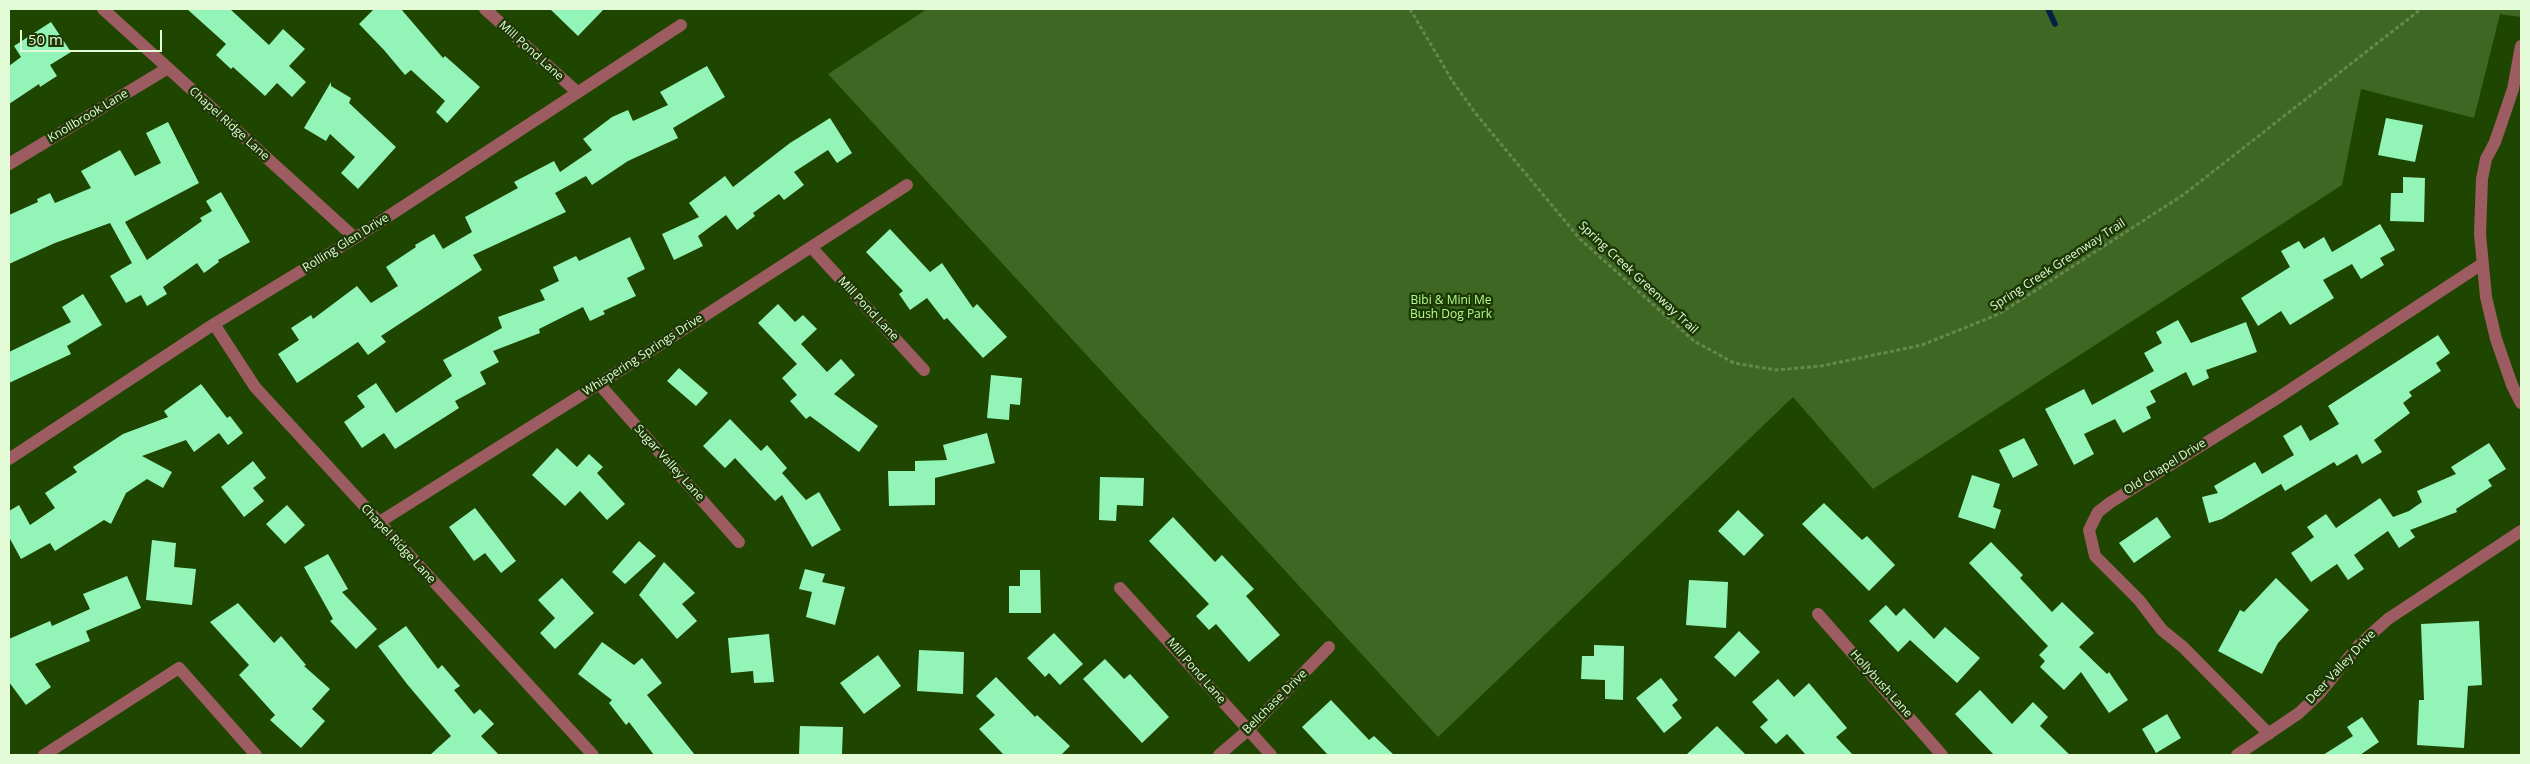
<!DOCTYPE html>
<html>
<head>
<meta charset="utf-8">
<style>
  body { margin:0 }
  #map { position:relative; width:2530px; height:764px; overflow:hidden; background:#1f4600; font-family:"Open Sans",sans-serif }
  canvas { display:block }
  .frame { position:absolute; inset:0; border:10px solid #e4fbd8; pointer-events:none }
  .scale { position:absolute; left:20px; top:30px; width:142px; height:22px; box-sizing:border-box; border:2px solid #e4fbd8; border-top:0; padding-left:6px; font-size:15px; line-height:18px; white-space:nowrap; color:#e4fbd8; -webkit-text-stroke:4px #1c3905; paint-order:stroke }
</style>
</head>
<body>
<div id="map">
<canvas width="2530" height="764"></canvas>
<div class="frame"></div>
<div class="scale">50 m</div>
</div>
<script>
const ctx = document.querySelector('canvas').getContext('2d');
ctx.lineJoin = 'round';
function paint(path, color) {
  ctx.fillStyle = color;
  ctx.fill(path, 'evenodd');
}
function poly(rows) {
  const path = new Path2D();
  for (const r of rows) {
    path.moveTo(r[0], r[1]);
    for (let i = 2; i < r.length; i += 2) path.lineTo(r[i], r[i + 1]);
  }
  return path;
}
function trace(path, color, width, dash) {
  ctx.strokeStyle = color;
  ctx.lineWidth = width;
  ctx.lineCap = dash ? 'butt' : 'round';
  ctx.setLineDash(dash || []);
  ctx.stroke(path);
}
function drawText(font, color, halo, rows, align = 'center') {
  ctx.font = font + ' "Open Sans",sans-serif';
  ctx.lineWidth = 5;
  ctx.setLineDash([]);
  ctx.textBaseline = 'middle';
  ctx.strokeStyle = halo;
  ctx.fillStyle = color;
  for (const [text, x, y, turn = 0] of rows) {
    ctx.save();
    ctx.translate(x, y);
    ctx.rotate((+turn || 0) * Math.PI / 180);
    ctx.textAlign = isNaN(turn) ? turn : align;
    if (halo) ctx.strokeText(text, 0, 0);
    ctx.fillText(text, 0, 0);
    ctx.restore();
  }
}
paint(poly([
  [927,9,2521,9,2521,17,2500,14,2474,118,2361,89,2342,185,1873,489,1793,397,1438,737,828,74]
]), '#3d6722');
trace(poly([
  [2048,9,2055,24]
]), '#022044', 5.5);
paint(poly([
  [187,9,230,9,269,45,283,29,305,49,289,66,306,82,292,97,277,83,265,96,233,67,231,69,216,55,226,44],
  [374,9,401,9,443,58,445,56,480,87,447,123,436,112,445,101,411,70,405,75,384,50,359,24],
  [550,9,604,9,578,36],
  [51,22,71,52,50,65,57,76,40,87,39,84,9,104,9,66,21,57,14,46],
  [707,66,725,97,673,128,678,138,628,161,592,185,586,176,555,193,566,212,473,255,482,270,381,336,386,342,368,355,358,342,297,383,278,354,299,340,291,328,311,315,313,319,357,286,371,303,398,286,386,267,416,247,415,245,434,234,443,249,472,232,465,217,518,188,514,182,554,161,560,172,592,150,583,139,612,117,628,110,633,121,668,105,660,92],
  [331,82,331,86,351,98,349,103,396,147,358,189,341,173,355,157,330,134,326,141,304,128],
  [830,118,852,153,837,163,828,150,794,172,804,185,784,200,779,194,753,213,755,216,737,230,726,215,698,236,703,246,674,260,662,234,699,217,689,203,725,176,733,187,790,143],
  [2386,118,2423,125,2415,162,2378,155],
  [168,122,199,183,125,222,147,260,202,221,200,218,212,211,206,201,221,192,250,242,218,260,219,262,204,273,197,263,163,287,167,294,147,306,141,295,126,303,110,276,132,263,110,223,55,243,9,264,9,215,38,202,37,199,50,193,55,203,91,188,81,171,120,150,135,176,161,163,146,133],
  [2403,177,2425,178,2424,222,2390,221,2391,193,2403,193],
  [2380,224,2395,250,2380,258,2384,265,2361,279,2352,264,2323,280,2334,298,2290,325,2281,311,2258,326,2241,298,2290,267,2281,251,2299,241,2304,249,2324,237,2332,252],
  [890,229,930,272,942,263,973,308,977,304,1007,337,983,358,947,318,944,320,927,298,910,310,899,294,903,291,866,252],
  [630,237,645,269,627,278,636,296,603,311,605,314,590,321,583,307,539,329,540,333,493,351,499,362,480,372,486,384,455,401,459,408,395,449,384,433,362,448,344,422,365,407,357,396,376,383,396,413,452,376,443,360,502,328,498,317,545,300,540,290,559,281,553,267,576,256,579,261],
  [83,294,102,325,67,346,71,354,9,383,9,352,71,322,62,307],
  [778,304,795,322,803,315,817,329,801,344,827,372,841,359,855,375,834,394,878,426,859,452,810,416,806,419,790,401,797,395,782,378,797,364,758,323],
  [2178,320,2191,343,2246,322,2257,352,2206,370,2209,378,2193,386,2186,372,2150,391,2156,402,2146,407,2151,418,2123,433,2115,419,2084,434,2094,454,2074,465,2045,409,2084,389,2092,405,2154,371,2144,353,2162,343,2156,332],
  [2438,335,2450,353,2436,363,2441,371,2409,392,2412,396,2403,403,2410,413,2374,440,2382,452,2362,464,2357,454,2337,466,2334,462,2285,491,2281,484,2222,519,2209,523,2202,497,2218,493,2214,486,2255,462,2262,474,2294,455,2283,436,2301,425,2310,441,2339,424,2328,406],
  [679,368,708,393,696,406,667,381],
  [991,375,1022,378,1020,405,1010,404,1009,420,987,418],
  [201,384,227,418,230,416,243,433,228,445,219,433,194,452,186,440,142,456,172,472,163,488,147,479,126,493,111,524,104,520,55,551,50,543,21,559,9,537,9,511,19,505,30,525,55,508,45,493,77,472,73,467,123,434,168,417,164,411],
  [730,419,761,451,767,445,787,468,782,473,806,500,819,492,841,530,812,547,782,495,775,501,735,458,725,468,703,446],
  [987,433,995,463,935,478,935,505,889,506,888,471,915,471,915,461,947,460,943,445],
  [2024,438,2038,465,2013,478,1999,450],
  [2489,443,2506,469,2488,480,2492,486,2456,509,2457,512,2410,530,2415,537,2399,548,2388,531,2354,555,2364,569,2348,580,2337,564,2311,582,2291,553,2314,537,2307,527,2326,514,2336,528,2380,498,2393,517,2409,511,2422,502,2417,491,2456,474,2451,467],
  [557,448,577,467,589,454,603,467,597,473,625,504,607,520,580,491,565,506,532,475],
  [253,461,266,478,253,488,264,501,244,517,221,487],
  [1972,475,2000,484,1993,507,2001,510,1995,529,1958,517],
  [1100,477,1144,478,1143,506,1117,505,1116,521,1099,520],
  [1824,503,1862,540,1867,536,1895,565,1869,591,1802,524],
  [287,505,305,525,285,544,266,524],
  [475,508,516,561,501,573,485,553,474,561,449,527],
  [1738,510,1764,535,1744,556,1718,531],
  [1173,517,1215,562,1222,555,1254,589,1246,596,1280,635,1249,662,1216,624,1209,630,1196,616,1209,604,1149,541],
  [2157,517,2171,537,2134,563,2119,543],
  [152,540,176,543,174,567,196,569,192,605,146,600],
  [639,541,656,556,625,584,612,572],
  [1991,542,2023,575,2020,578,2052,612,2062,602,2094,633,2079,647,2107,674,2109,672,2128,700,2109,713,2081,672,2064,690,2040,667,2045,661,2039,655,2048,646,1969,563],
  [328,554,348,589,342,592,377,629,356,649,330,621,333,619,304,567],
  [664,562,695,593,682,604,697,621,677,639,639,595],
  [805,569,825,574,822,582,845,587,835,625,806,617,812,592,799,589],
  [1020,570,1040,570,1041,613,1009,613,1009,586,1020,586],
  [127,576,141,608,86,631,90,641,35,664,51,687,26,705,9,682,9,639,50,621,52,626,90,609,83,594],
  [562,578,594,613,555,649,540,633,555,618,538,600],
  [2276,578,2309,610,2278,643,2262,674,2218,651,2240,610,2244,612],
  [1689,580,1728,582,1726,628,1686,625],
  [238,603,274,643,281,636,306,665,304,666,330,689,312,709,325,721,301,748,270,720,275,715,239,675,249,665,210,622],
  [1886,605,1896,616,1904,608,1934,639,1945,627,1980,658,1957,683,1910,640,1898,652,1869,621],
  [2479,621,2482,685,2468,686,2464,748,2417,745,2419,700,2424,700,2421,624],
  [406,626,438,669,442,665,460,686,454,690,474,714,480,709,494,724,481,736,499,755,430,755,451,736,407,684,378,646],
  [1739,631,1760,652,1735,677,1714,657],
  [1054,633,1083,664,1060,685,1049,673,1045,677,1027,658],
  [769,634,774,682,754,683,753,671,731,673,728,638],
  [602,642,634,665,642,658,662,683,647,695,695,755,654,755,629,722,626,725,609,703,612,700,578,674],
  [1594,645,1624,646,1623,700,1605,699,1605,680,1581,679,1582,656,1594,656],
  [919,650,964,652,963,694,917,691],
  [878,655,901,686,864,714,840,683],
  [1105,659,1124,679,1130,674,1169,717,1142,743,1083,679],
  [996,677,1035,717,1037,715,1070,746,1061,755,1004,755,979,729,995,715,976,696],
  [1661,678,1678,700,1672,705,1682,718,1664,733,1636,698],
  [1778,679,1794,697,1809,683,1847,728,1836,737,1853,755,1806,755,1787,734,1776,744,1760,727,1768,720,1752,702],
  [1980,690,2012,724,2033,702,2048,717,2040,726,2070,755,1994,755,1955,714],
  [1331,700,1369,740,1374,736,1394,755,1328,755,1302,727],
  [2167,714,2181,738,2156,753,2142,729],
  [2362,717,2379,742,2360,755,2323,755,2353,736,2347,727],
  [800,726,843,727,842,754,799,755],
  [1717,726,1746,755,1686,755]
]), '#92f5b7');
trace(poly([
  [1410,9,1453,82,1476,114,1580,239,1694,341,1734,363,1776,370,1821,366,1922,345,1999,314,2183,195,2421,9]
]), '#66874e', 3, [4, 2.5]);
trace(poly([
  [103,9,355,238],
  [485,9,577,92],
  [2521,46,2513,89,2495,142,2486,159,2482,179,2480,234,2486,297,2496,339,2512,385,2521,403],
  [9,164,168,68],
  [811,247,924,370],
  [214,324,255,387,593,755],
  [599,384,739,542],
  [9,459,214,324,355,238,681,25],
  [378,523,599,384,907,185],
  [1120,588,1271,755],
  [1818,614,1942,755],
  [2269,734,2183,647,2162,630,2139,600,2095,556,2089,530,2098,512,2111,502,2276,399,2482,264],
  [44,755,179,668,256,755],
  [1219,755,1247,731,1329,647],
  [2237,755,2299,713,2319,694,2359,645,2388,619,2521,531]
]), '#9c5c61', 12);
drawText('12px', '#e4fbd8', '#1c3905', [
  ["Mill Pond Lane",531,51,42],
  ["Knollbrook Lane",88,116,-31],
  ["Chapel Ridge Lane",229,124,42],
  ["Rolling Glen Drive",346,243,-32],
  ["Spring Creek Greenway Trail",2058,265,-33],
  ["Spring Creek Greenway Trail",1638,278,43],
  ["Mill Pond Lane",868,309,47],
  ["Whispering Springs Drive",643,355,-33],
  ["Sugar Valley Lane",669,463,48],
  ["Old Chapel Drive",2165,467,-32],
  ["Chapel Ridge Lane",398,544,47],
  ["Deer Valley Drive",2341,667,-47],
  ["Mill Pond Lane",1196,671,49],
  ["Hollybush Lane",1881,684,48],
  ["Bellchase Drive",1275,702,-45]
]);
drawText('12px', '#b5fc8e', '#1c3905', [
  ["Bibi & Mini Me",1451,301],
  ["Bush Dog Park",1451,315]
]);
</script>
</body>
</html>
